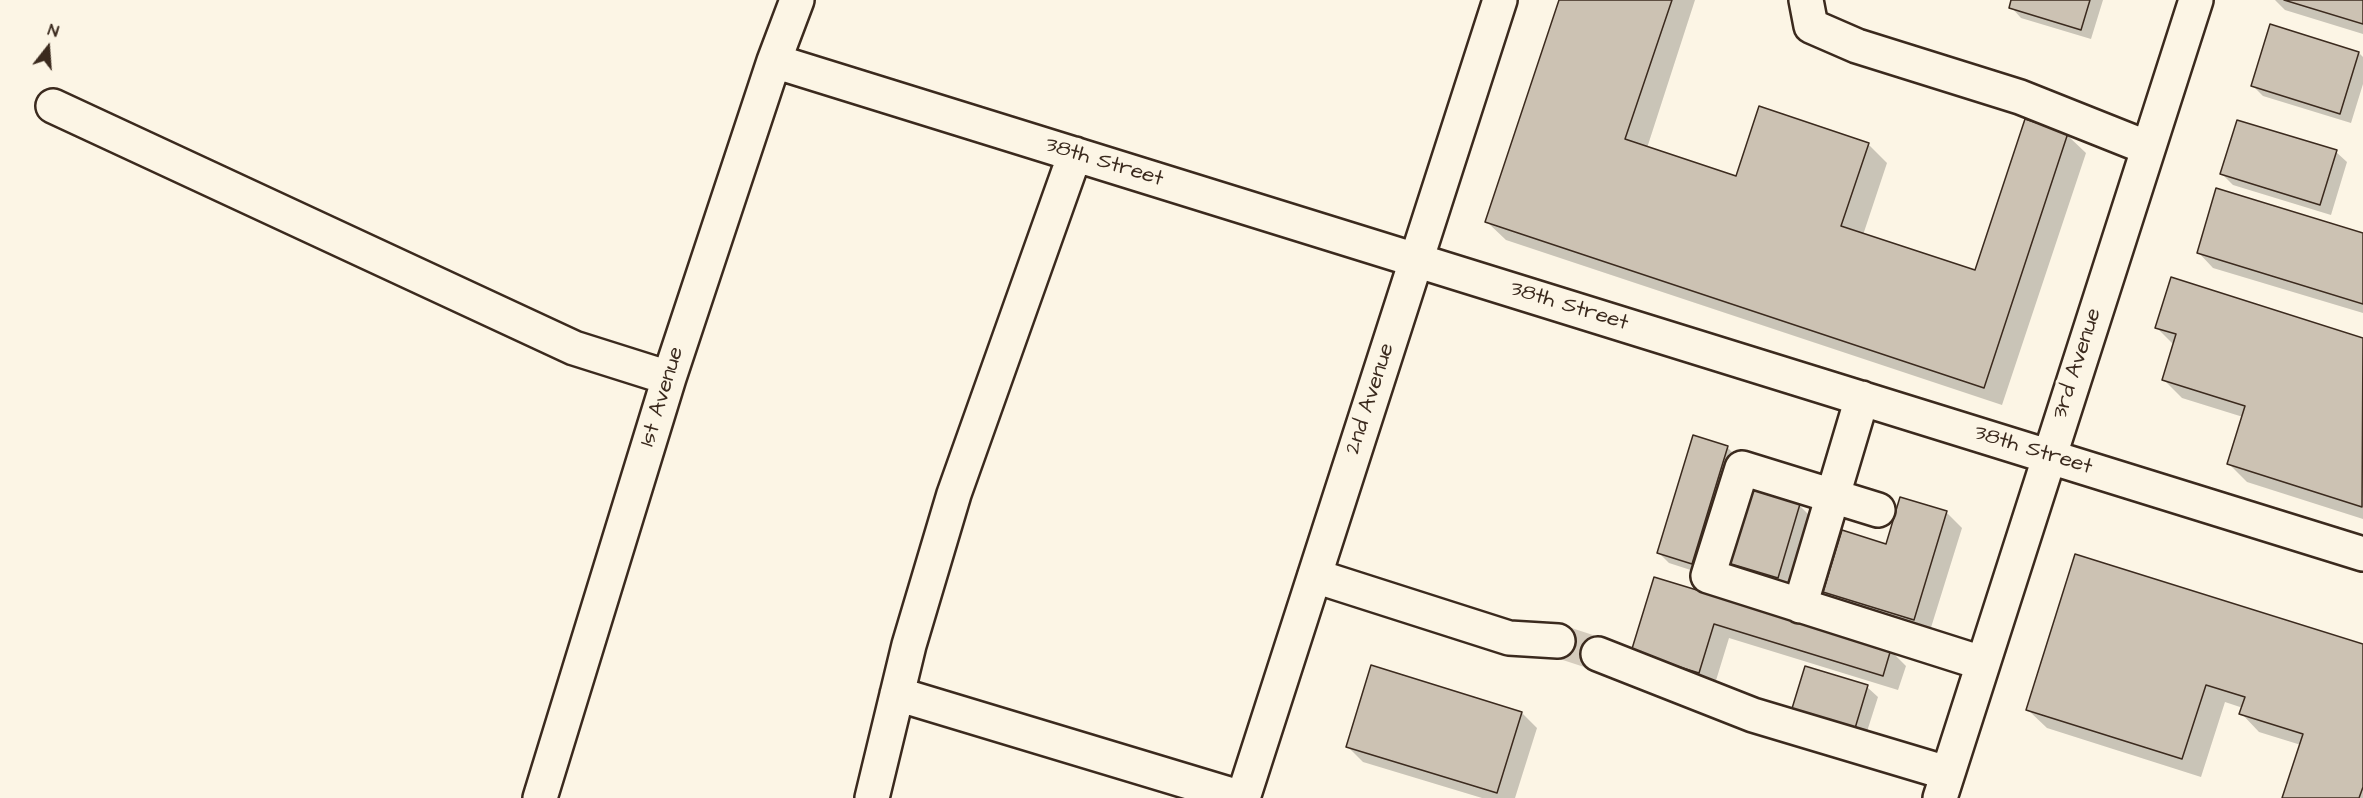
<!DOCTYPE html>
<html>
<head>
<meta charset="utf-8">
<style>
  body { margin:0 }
  #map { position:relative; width:2363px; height:798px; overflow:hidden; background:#fcf5e5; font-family:"Architects Daughter",sans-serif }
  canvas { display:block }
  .north { position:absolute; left:18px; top:18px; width:60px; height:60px; -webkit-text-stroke:4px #fcf5e5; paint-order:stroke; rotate:17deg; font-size:16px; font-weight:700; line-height:24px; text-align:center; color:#3b2a1e }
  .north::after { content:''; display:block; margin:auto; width:21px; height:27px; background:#3b2a1e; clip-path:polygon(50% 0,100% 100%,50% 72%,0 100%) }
</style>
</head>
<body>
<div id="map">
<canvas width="2363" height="798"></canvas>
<div class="north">N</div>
</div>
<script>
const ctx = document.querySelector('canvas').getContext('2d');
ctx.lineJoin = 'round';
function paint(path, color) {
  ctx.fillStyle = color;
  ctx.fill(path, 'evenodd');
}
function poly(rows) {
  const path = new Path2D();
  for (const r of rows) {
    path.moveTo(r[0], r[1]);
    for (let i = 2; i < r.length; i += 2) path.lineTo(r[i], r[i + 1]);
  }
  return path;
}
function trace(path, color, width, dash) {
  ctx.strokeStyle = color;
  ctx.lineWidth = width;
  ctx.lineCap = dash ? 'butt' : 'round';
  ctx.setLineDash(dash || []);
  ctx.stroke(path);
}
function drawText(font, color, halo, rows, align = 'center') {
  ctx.font = font + ' "Architects Daughter",sans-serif';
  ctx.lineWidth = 6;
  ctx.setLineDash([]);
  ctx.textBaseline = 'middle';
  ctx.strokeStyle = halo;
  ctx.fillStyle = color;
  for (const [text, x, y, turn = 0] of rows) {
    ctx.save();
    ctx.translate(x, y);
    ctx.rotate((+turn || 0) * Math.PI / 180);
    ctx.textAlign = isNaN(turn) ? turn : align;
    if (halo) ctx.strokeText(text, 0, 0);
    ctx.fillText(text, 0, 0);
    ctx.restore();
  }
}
paint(poly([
  [1561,0,1695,0,1647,148,1737,178,1868,144,1887,163,1863,235,1976,272,2067,135,2086,153,2002,405,1506,240,1487,222],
  [2013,0,2103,0,2091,39,2021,18,2011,7],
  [2275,0,2363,0,2363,34,2285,10],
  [2359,53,2363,57,2363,84,2351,123,2263,96,2253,86],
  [2336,152,2347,162,2331,215,2233,185,2222,174],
  [2363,235,2363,313,2213,268,2198,252],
  [2172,279,2363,339,2363,519,2247,482,2229,464,2243,417,2182,398,2163,379,2174,345,2156,327],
  [1694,437,1728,448,1738,458,1703,574,1669,563,1659,553],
  [1799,505,1810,516,1788,588,1740,573,1729,562],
  [1946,512,1962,528,1929,634,1840,607,1825,592],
  [1655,579,1891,651,1906,666,1898,690,1729,638,1714,687,1648,667],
  [2363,645,2363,798,2284,798,2301,745,2259,732,2241,713,2243,708,2225,702,2201,777,2047,728,2028,710],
  [1867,687,1878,697,1863,744,1791,715],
  [1522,713,1537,728,1515,798,1482,798,1363,762,1347,746]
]), '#0003');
const building = poly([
  [1559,0,1672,0,1625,139,1736,176,1759,106,1869,143,1841,226,1975,270,2025,119,2068,133,1984,388,1485,222,1559,0],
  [2011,0,2090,0,2081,30,2009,8,2011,0],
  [2284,0,2363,0,2363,24,2284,0],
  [2270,24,2359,52,2340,114,2251,86,2270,24],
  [2237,120,2337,150,2320,205,2220,174,2237,120],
  [2216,188,2363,233,2363,304,2197,253,2216,188],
  [2171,277,2363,338,2362,507,2227,464,2245,406,2162,380,2176,334,2155,328,2171,277],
  [1693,435,1728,446,1692,564,1657,553,1693,435],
  [1750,489,1800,504,1778,578,1728,563,1750,489],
  [1900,497,1947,511,1914,620,1823,592,1842,530,1886,544,1900,497],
  [2075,554,2363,644,2363,787,2359,798,2282,798,2303,734,2239,714,2245,697,2206,685,2182,759,2026,710,2075,554],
  [1654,577,1891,649,1883,676,1714,624,1699,673,1631,652,1654,577],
  [1371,665,1522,712,1497,793,1346,747,1371,665],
  [1805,666,1868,685,1853,735,1790,715,1805,666]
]);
paint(building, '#ccc2b3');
trace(building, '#3b2a1e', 1.5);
trace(poly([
  [1558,641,1598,654]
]), '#d5ccbd', 33, [33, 16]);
const minor = poly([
  [1806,0,1811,26,1857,46,2020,97,2148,148],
  [774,61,2363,554],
  [53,106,574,348,669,378],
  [1878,510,1742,468,1708,576,1982,663],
  [1315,576,1509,638,1558,641],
  [1800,606,1862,398],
  [1598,654,1753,715,1947,773],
  [897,694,1242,798],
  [540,798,669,378,774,61,797,0],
  [872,798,909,645,954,494,1075,154],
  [1940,798,2196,0]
]);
const major = poly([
  [1243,798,1500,0]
]);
trace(minor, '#3b2a1e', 38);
trace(major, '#3b2a1e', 38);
trace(minor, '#fcf5e5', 33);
trace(major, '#fcf5e5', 33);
drawText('22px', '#3b2a1e', '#fcf5e5', [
  ["38th Street",1104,163,17],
  ["38th Street",1569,307,17],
  ["3rd Avenue",2078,364,-72],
  ["1st Avenue",663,397,-73],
  ["2nd Avenue",1371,399,-72],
  ["38th Street",2033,451,17]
]);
</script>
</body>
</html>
